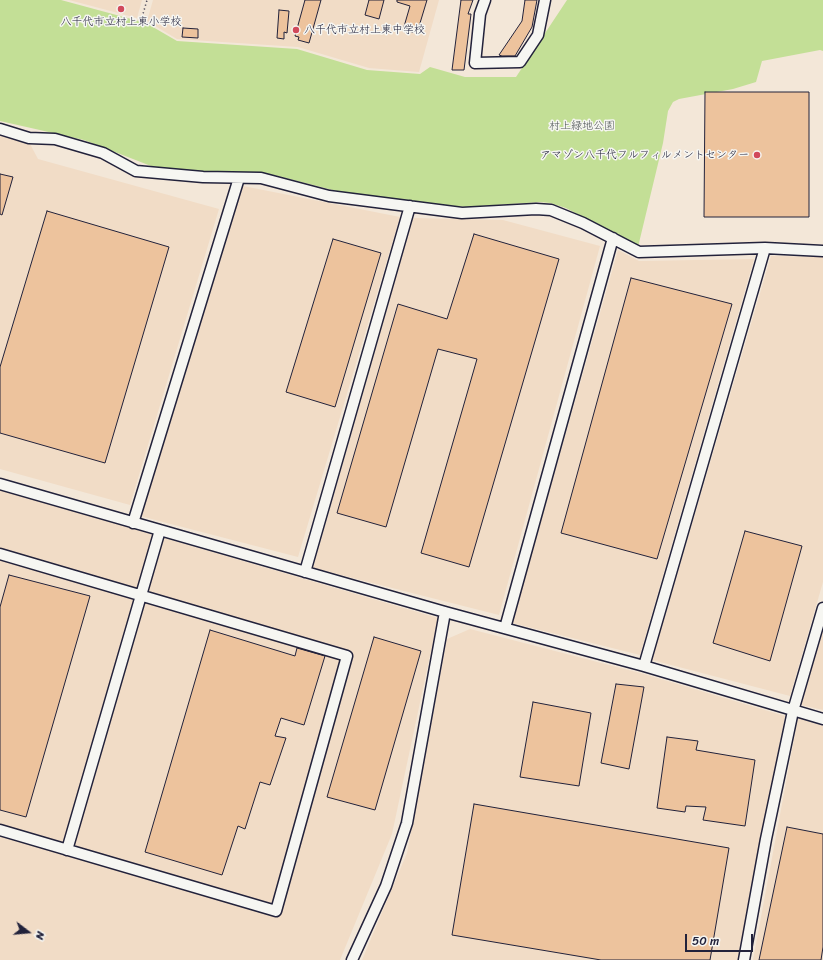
<!DOCTYPE html>
<html>
<head>
<meta charset="utf-8">
<style>
  body { margin:0 }
  #map { position:relative; width:823px; height:960px; overflow:hidden; background:#f3e7d8; font-family:Sriracha,sans-serif }
  canvas { display:block }
  .north { position:absolute; left:8px; top:912px; width:40px; height:40px; -webkit-text-stroke:3px #f6f6f2; paint-order:stroke; rotate:106deg; font-size:11px; font-weight:700; line-height:16px; text-align:center; color:#22223b }
  .north::after { content:''; display:block; margin:auto; width:14px; height:18px; background:#22223b; clip-path:polygon(50% 0,100% 100%,50% 72%,0 100%) }
  .scale { position:absolute; left:685px; top:934px; width:68px; height:18px; box-sizing:border-box; border:2px solid #22223b; border-top:0; padding-left:5px; font-size:12px; line-height:14px; white-space:nowrap; color:#22223b; -webkit-text-stroke:3px #f6f6f2; paint-order:stroke }
</style>
</head>
<body>
<div id="map">
<canvas width="823" height="960"></canvas>
<div class="north">N</div>
<div class="scale">50 m</div>
</div>
<script>
const ctx = document.querySelector('canvas').getContext('2d');
ctx.lineJoin = 'round';
function paint(path, color) {
  ctx.fillStyle = color;
  ctx.fill(path, 'evenodd');
}
function poly(rows) {
  const path = new Path2D();
  for (const r of rows) {
    path.moveTo(r[0], r[1]);
    for (let i = 2; i < r.length; i += 2) path.lineTo(r[i], r[i + 1]);
  }
  return path;
}
function trace(path, color, width, dash) {
  ctx.strokeStyle = color;
  ctx.lineWidth = width;
  ctx.lineCap = dash ? 'butt' : 'round';
  ctx.setLineDash(dash || []);
  ctx.stroke(path);
}
function drawText(font, color, halo, rows, align = 'center') {
  ctx.font = font + ' Sriracha,"Klee One",sans-serif';
  ctx.lineWidth = 3;
  ctx.setLineDash([]);
  ctx.textBaseline = 'middle';
  ctx.strokeStyle = halo;
  ctx.fillStyle = color;
  for (const [text, x, y, turn = 0] of rows) {
    ctx.save();
    ctx.translate(x, y);
    ctx.rotate((+turn || 0) * Math.PI / 180);
    ctx.textAlign = isNaN(turn) ? turn : align;
    if (halo) ctx.strokeText(text, 0, 0);
    ctx.fillText(text, 0, 0);
    ctx.restore();
  }
}
paint(poly([
  [69,0,142,0,137,18],
  [153,0,439,0,419,72,369,68,298,47,177,39,147,21],
  [0,134,29,142,38,159,219,209,130,505,0,469],
  [243,186,400,217,298,557,140,516],
  [413,218,503,220,600,246,499,615,313,568],
  [618,250,639,261,754,259,640,655,512,623],
  [771,256,823,257,823,582,790,696,652,660],
  [0,490,438,618,392,834,340,960,0,960],
  [470,629,644,674,785,716,738,960,362,960,407,853,447,639],
  [823,630,823,710,801,705],
  [798,718,823,726,823,960,753,960]
]), '#f1dcc6');
paint(poly([
  [0,0,61,0,146,23,177,41,297,49,367,70,420,74,430,67,465,77,516,77,567,0,823,0,823,51,820,50,762,61,756,82,733,89,679,99,673,102,668,111,663,143,638,247,566,208,550,203,540,202,466,207,356,196,274,175,185,171,151,166,84,140,0,121]
]), '#c3df96');
const building = poly([
  [305,0,321,0,309,43,298,40,299,37,295,36,305,0],
  [369,0,384,0,379,19,365,15,369,0],
  [397,0,427,0,417,33,403,30,410,6,397,2,397,0],
  [461,0,473,0,468,14,471,14,464,70,452,70,461,0],
  [525,0,537,0,532,27,515,56,502,56,499,55,522,21,525,0],
  [279,10,289,11,287,33,284,32,284,39,277,38,279,10],
  [183,28,198,29,198,38,182,37,183,28],
  [705,92,809,92,809,217,704,217,705,92],
  [0,174,13,177,2,215,0,214,0,174],
  [47,211,169,247,105,463,0,433,0,367,47,211],
  [474,234,559,259,469,567,421,553,477,359,438,349,386,527,337,513,398,304,447,319,474,234],
  [333,239,381,253,335,407,286,392,333,239],
  [631,278,732,304,657,559,561,533,631,278],
  [745,531,802,546,770,661,713,643,745,531],
  [9,575,90,596,26,817,0,810,0,607,9,575],
  [210,630,295,656,297,648,325,656,304,725,281,718,275,736,286,738,270,785,260,782,245,829,238,826,222,875,145,852,210,630],
  [374,637,421,651,375,810,327,797,374,637],
  [616,684,644,687,629,769,601,763,616,684],
  [533,702,591,713,579,786,520,777,533,702],
  [667,737,698,741,696,750,755,760,745,826,703,820,706,807,686,806,685,812,657,808,667,737],
  [474,804,729,848,710,960,601,960,452,935,474,804],
  [787,827,823,834,823,947,821,960,759,960,787,827]
]);
paint(building, '#edc39d');
trace(building, '#22223b', 1);
const minor = poly([
  [485,0,480,14,475,63,520,62,538,35,545,0],
  [0,129,29,138,55,139,103,153,136,171,203,177,261,178,329,196,462,213,536,209,551,210,583,223,639,252,765,248,823,251],
  [0,484,445,612,644,666,823,719],
  [133,523,239,178],
  [0,554,347,656,276,911,0,830],
  [305,572,410,206],
  [505,628,613,238],
  [644,666,765,248],
  [67,850,160,530],
  [352,960,386,886,407,823,445,612],
  [744,960,766,839,793,711,823,608]
]);
trace(minor, '#22223b', 13);
trace(poly([
  [141,21,147,0]
]), '#22223b', 1.5, [1, 3]);
trace(minor, '#f6f6f2', 10);
for (const [x, y, r, color] of [
  [121,9,4,"#d1495b"],
  [296,30,4,"#d1495b"],
  [757,155,4,"#d1495b"]
]) {
  const dot = new Path2D();
  dot.arc(x, y, r, 0, 2 * Math.PI);
  ctx.fillStyle = color;
  ctx.fill(dot);
  trace(dot, '#f6f6f2', 1.5);
}
drawText('11px', '#22223b', '#f6f6f2', [
  ["八千代市立村上東小学校",121,22],
  ["八千代市立村上東中学校",304,30,"left"],
  ["アマゾン八千代フルフィルメントセンター",749,155,"right"]
]);
drawText('11px', '#4a5152', '#f6f6f2', [
  ["村上緑地公園",582,126]
]);
</script>
</body>
</html>
